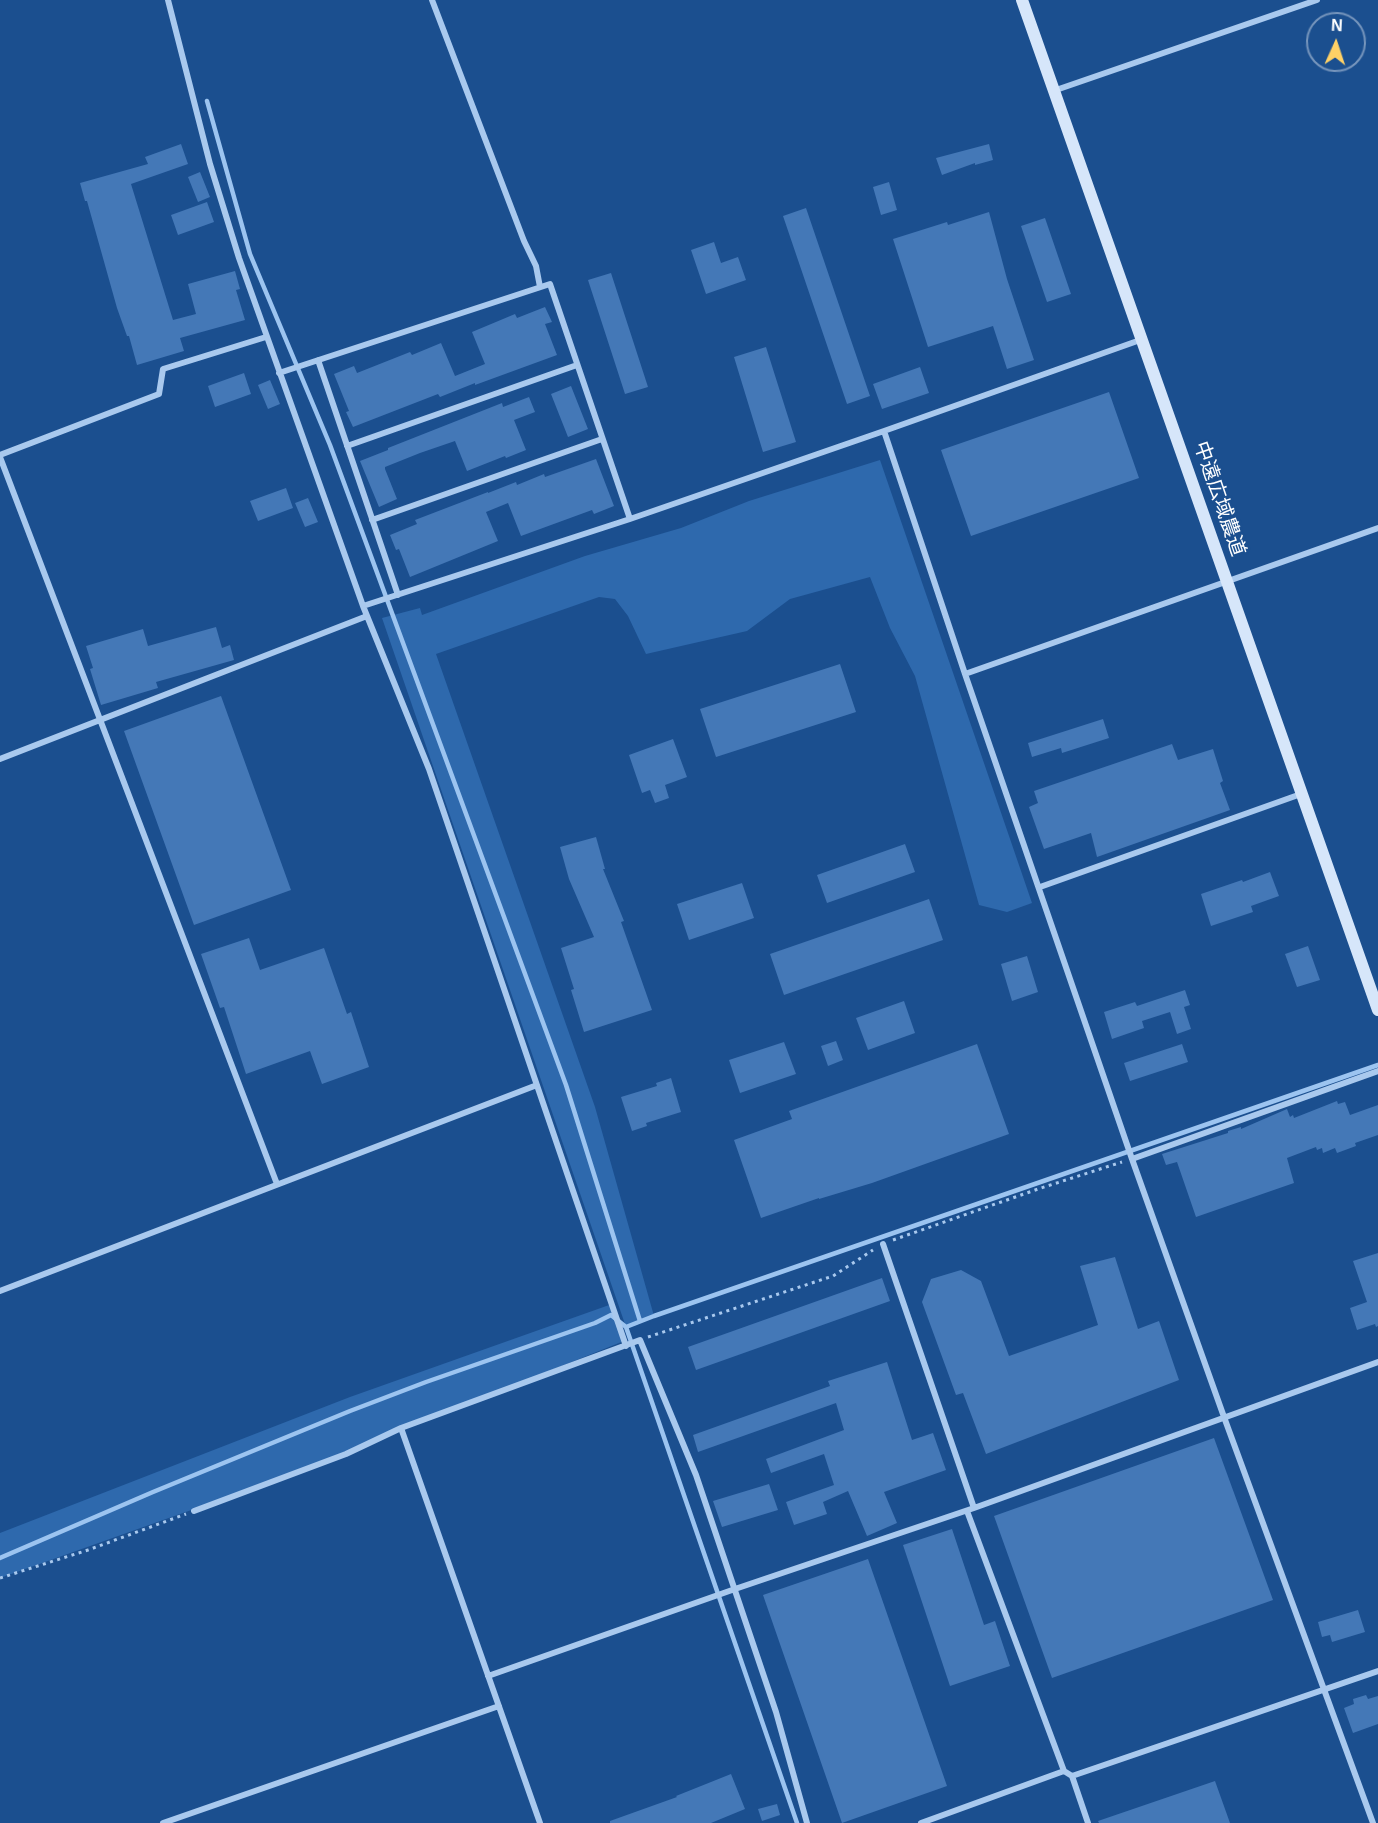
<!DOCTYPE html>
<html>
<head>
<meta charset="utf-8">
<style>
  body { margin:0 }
  #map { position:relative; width:1378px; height:1823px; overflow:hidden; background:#1b4f8f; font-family:Helvetica,sans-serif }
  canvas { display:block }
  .north { position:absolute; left:1306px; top:12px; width:60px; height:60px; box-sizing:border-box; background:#1b4f8f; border:2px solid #7695bc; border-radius:50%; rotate:3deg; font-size:16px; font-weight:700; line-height:24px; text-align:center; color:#fff }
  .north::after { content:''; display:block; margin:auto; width:21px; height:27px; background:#ffd166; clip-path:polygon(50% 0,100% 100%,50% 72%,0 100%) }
</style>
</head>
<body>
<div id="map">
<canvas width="1378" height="1823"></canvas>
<div class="north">N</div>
</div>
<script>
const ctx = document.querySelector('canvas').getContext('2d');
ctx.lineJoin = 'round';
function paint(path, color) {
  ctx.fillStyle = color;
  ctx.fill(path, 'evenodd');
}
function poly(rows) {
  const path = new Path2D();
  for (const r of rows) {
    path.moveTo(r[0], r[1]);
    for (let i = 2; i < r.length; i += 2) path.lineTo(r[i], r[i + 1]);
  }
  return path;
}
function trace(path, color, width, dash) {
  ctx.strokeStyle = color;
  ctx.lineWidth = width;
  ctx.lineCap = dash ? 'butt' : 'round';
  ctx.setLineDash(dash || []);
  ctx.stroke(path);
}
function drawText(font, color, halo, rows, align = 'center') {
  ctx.font = font + ' Helvetica,"Noto Sans JP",sans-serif';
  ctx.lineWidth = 5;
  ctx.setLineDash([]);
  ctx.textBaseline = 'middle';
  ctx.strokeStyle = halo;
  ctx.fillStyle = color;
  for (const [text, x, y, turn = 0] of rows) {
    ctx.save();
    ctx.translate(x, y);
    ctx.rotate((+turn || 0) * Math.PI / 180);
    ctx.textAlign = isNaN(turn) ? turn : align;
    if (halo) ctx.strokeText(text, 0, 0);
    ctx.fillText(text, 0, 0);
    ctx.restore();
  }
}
paint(poly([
  [880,460,1032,903,1007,912,979,905,915,676,890,628,870,577,790,599,747,631,646,654,628,616,615,599,599,597,436,654,595,1107,654,1316,626,1327,382,618,420,608,422,615,585,556,681,528,749,501],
  [612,1304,624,1341,287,1476,0,1578,0,1533,350,1397]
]), '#2e69ad');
trace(poly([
  [207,101,250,254,330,445,566,1085,640,1321],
  [626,1327,654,1316,1378,1065],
  [0,1558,153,1492,350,1411,426,1382,595,1323,611,1315,626,1327,797,1823]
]), '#9cc4f0', 4.5);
paint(poly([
  [181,144,188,164,131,184,173,320,196,314,188,284,235,271,240,289,236,290,245,320,180,338,184,351,137,365,129,336,127,336,117,308,87,201,85,201,80,183,148,164,145,157],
  [989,144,993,160,975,165,975,163,942,175,936,158],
  [200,172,210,197,198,202,188,177],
  [889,182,897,210,881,215,873,187],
  [207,202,214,222,178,235,171,215],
  [806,208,870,396,847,404,783,216],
  [989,212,1007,279,1034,360,1007,369,993,326,928,347,893,239,947,222,948,225],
  [1045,218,1071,294,1047,302,1021,226],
  [714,242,721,263,738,257,746,280,706,294,691,250],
  [611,273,648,387,625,394,588,280],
  [545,307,552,322,545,324,557,355,475,385,475,383,440,397,438,394,353,427,346,412,349,411,334,374,354,366,357,373,410,352,412,355,441,343,455,376,485,364,472,332,515,314,517,318],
  [766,347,796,442,763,452,734,357],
  [920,367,929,393,882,409,873,384],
  [244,373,251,394,215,407,208,386],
  [270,380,280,404,268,409,258,385],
  [571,386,588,429,568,437,551,394],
  [1109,392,1139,478,971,536,941,450],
  [529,397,535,412,514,420,526,450,506,458,505,456,467,471,455,441,420,453,385,467,385,469,397,499,379,507,360,461,388,450,388,448,502,403,503,407],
  [596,459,614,506,594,514,592,510,521,536,508,503,486,512,498,541,410,577,399,549,396,550,390,535,417,524,415,520,488,492,488,493,516,482,517,485,544,474,545,477],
  [286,488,293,508,258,521,250,501],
  [308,498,318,522,305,527,295,503],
  [216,627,222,648,230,645,234,660,156,682,158,688,101,705,90,669,93,668,86,646,143,629,148,646],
  [840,664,856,712,716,757,700,709],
  [221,696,291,890,194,925,124,731],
  [1103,719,1109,738,1062,753,1061,748,1032,757,1028,743],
  [673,739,687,777,665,785,669,798,655,803,650,790,642,793,629,755],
  [1172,744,1178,760,1213,749,1223,781,1220,783,1230,810,1097,857,1091,833,1044,849,1029,807,1038,803,1034,791],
  [596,837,605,869,603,869,624,921,621,922,652,1010,584,1032,571,990,574,989,561,948,594,937,569,879,560,847],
  [905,844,915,872,827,903,817,875],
  [1270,872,1279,896,1251,906,1253,912,1211,926,1201,894,1242,880,1243,882],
  [742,883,754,918,689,940,677,904],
  [929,899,943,940,784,995,770,954],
  [249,938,260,970,324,948,347,1014,351,1012,369,1067,322,1084,310,1051,246,1074,224,1007,220,1008,201,954],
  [1308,946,1320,980,1297,987,1285,954],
  [1027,956,1038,992,1012,1001,1001,964],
  [1185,990,1190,1005,1184,1007,1191,1029,1177,1034,1170,1012,1142,1021,1144,1028,1112,1039,1104,1012,1135,1002,1137,1006],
  [904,1001,915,1033,868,1050,856,1018],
  [836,1041,843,1060,828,1066,821,1046],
  [784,1042,796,1074,740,1093,729,1060],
  [977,1044,1009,1134,872,1183,819,1199,819,1198,761,1218,734,1140,792,1119,789,1111],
  [1182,1044,1188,1062,1130,1081,1124,1063],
  [671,1078,681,1112,646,1123,647,1126,632,1131,621,1097,657,1086,656,1083],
  [1337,1101,1338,1104,1345,1102,1350,1115,1378,1105,1378,1135,1355,1143,1356,1146,1337,1153,1335,1148,1323,1153,1322,1148,1317,1150,1316,1147,1287,1158,1294,1183,1196,1217,1177,1162,1166,1165,1162,1154,1228,1133,1228,1131,1241,1127,1241,1129,1287,1109,1290,1117,1293,1115,1294,1118],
  [1378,1253,1378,1326,1376,1327,1375,1324,1357,1330,1350,1308,1367,1302,1353,1261],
  [1115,1257,1138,1329,1159,1321,1179,1380,986,1454,963,1393,956,1395,922,1302,931,1279,961,1270,981,1281,1009,1356,1098,1325,1080,1266],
  [882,1278,890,1301,696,1370,688,1347],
  [887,1362,912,1440,933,1433,946,1470,884,1492,897,1523,867,1536,848,1491,823,1502,827,1514,794,1525,786,1502,834,1485,824,1454,771,1473,766,1459,844,1430,836,1403,698,1452,693,1435,830,1386,828,1381],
  [1214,1438,1273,1600,1052,1678,994,1516],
  [769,1484,778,1510,722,1527,713,1501],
  [952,1529,984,1625,995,1621,1010,1666,950,1686,903,1545],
  [868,1559,947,1786,842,1823,763,1595],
  [1358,1610,1365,1632,1332,1642,1330,1635,1322,1637,1318,1622],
  [1366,1695,1368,1699,1378,1696,1378,1724,1353,1733,1344,1708,1354,1704,1353,1699],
  [731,1774,745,1809,711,1823,610,1823,610,1821,677,1797,676,1796],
  [1215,1781,1230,1823,1099,1823,1098,1821],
  [777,1804,780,1815,762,1821,758,1809]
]), '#4478b7');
trace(poly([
  [893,1240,1041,1188,1122,1162],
  [648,1337,833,1276,873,1250],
  [0,1578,88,1550,186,1514]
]), '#a9c9ee', 3, [3, 4.5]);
trace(poly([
  [168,0,210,164,239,258,363,606,429,769,626,1346],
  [432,0,524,241,536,266,540,287],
  [1056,90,1317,0],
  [318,360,398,595],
  [279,373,550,284,630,519],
  [884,431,965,674,1132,1159,1224,1417,1373,1823],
  [347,446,577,365],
  [0,455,159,394,163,369,266,337],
  [0,457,277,1184],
  [372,520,602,439],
  [363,606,630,519,884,431,1143,339],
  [965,674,1378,528],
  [0,759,367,616],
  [1040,887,1301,794],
  [1132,1159,1378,1071],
  [0,1291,537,1085],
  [401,1428,540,1823],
  [974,1508,1378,1362],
  [194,1511,346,1454,401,1428,640,1340,696,1475,776,1712,807,1823],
  [967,1511,1064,1771,1072,1776,1088,1823],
  [488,1676,735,1589,974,1508,883,1244],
  [1072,1776,1378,1671],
  [163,1823,499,1706],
  [921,1823,1064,1771]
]), '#a9c9ee', 6);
trace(poly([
  [1022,0,1378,1010]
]), '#d6e6fa', 12);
drawText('20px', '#fff', '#1b4f8f', [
  ["中遠広域農道",1219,499,71]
]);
</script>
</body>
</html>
